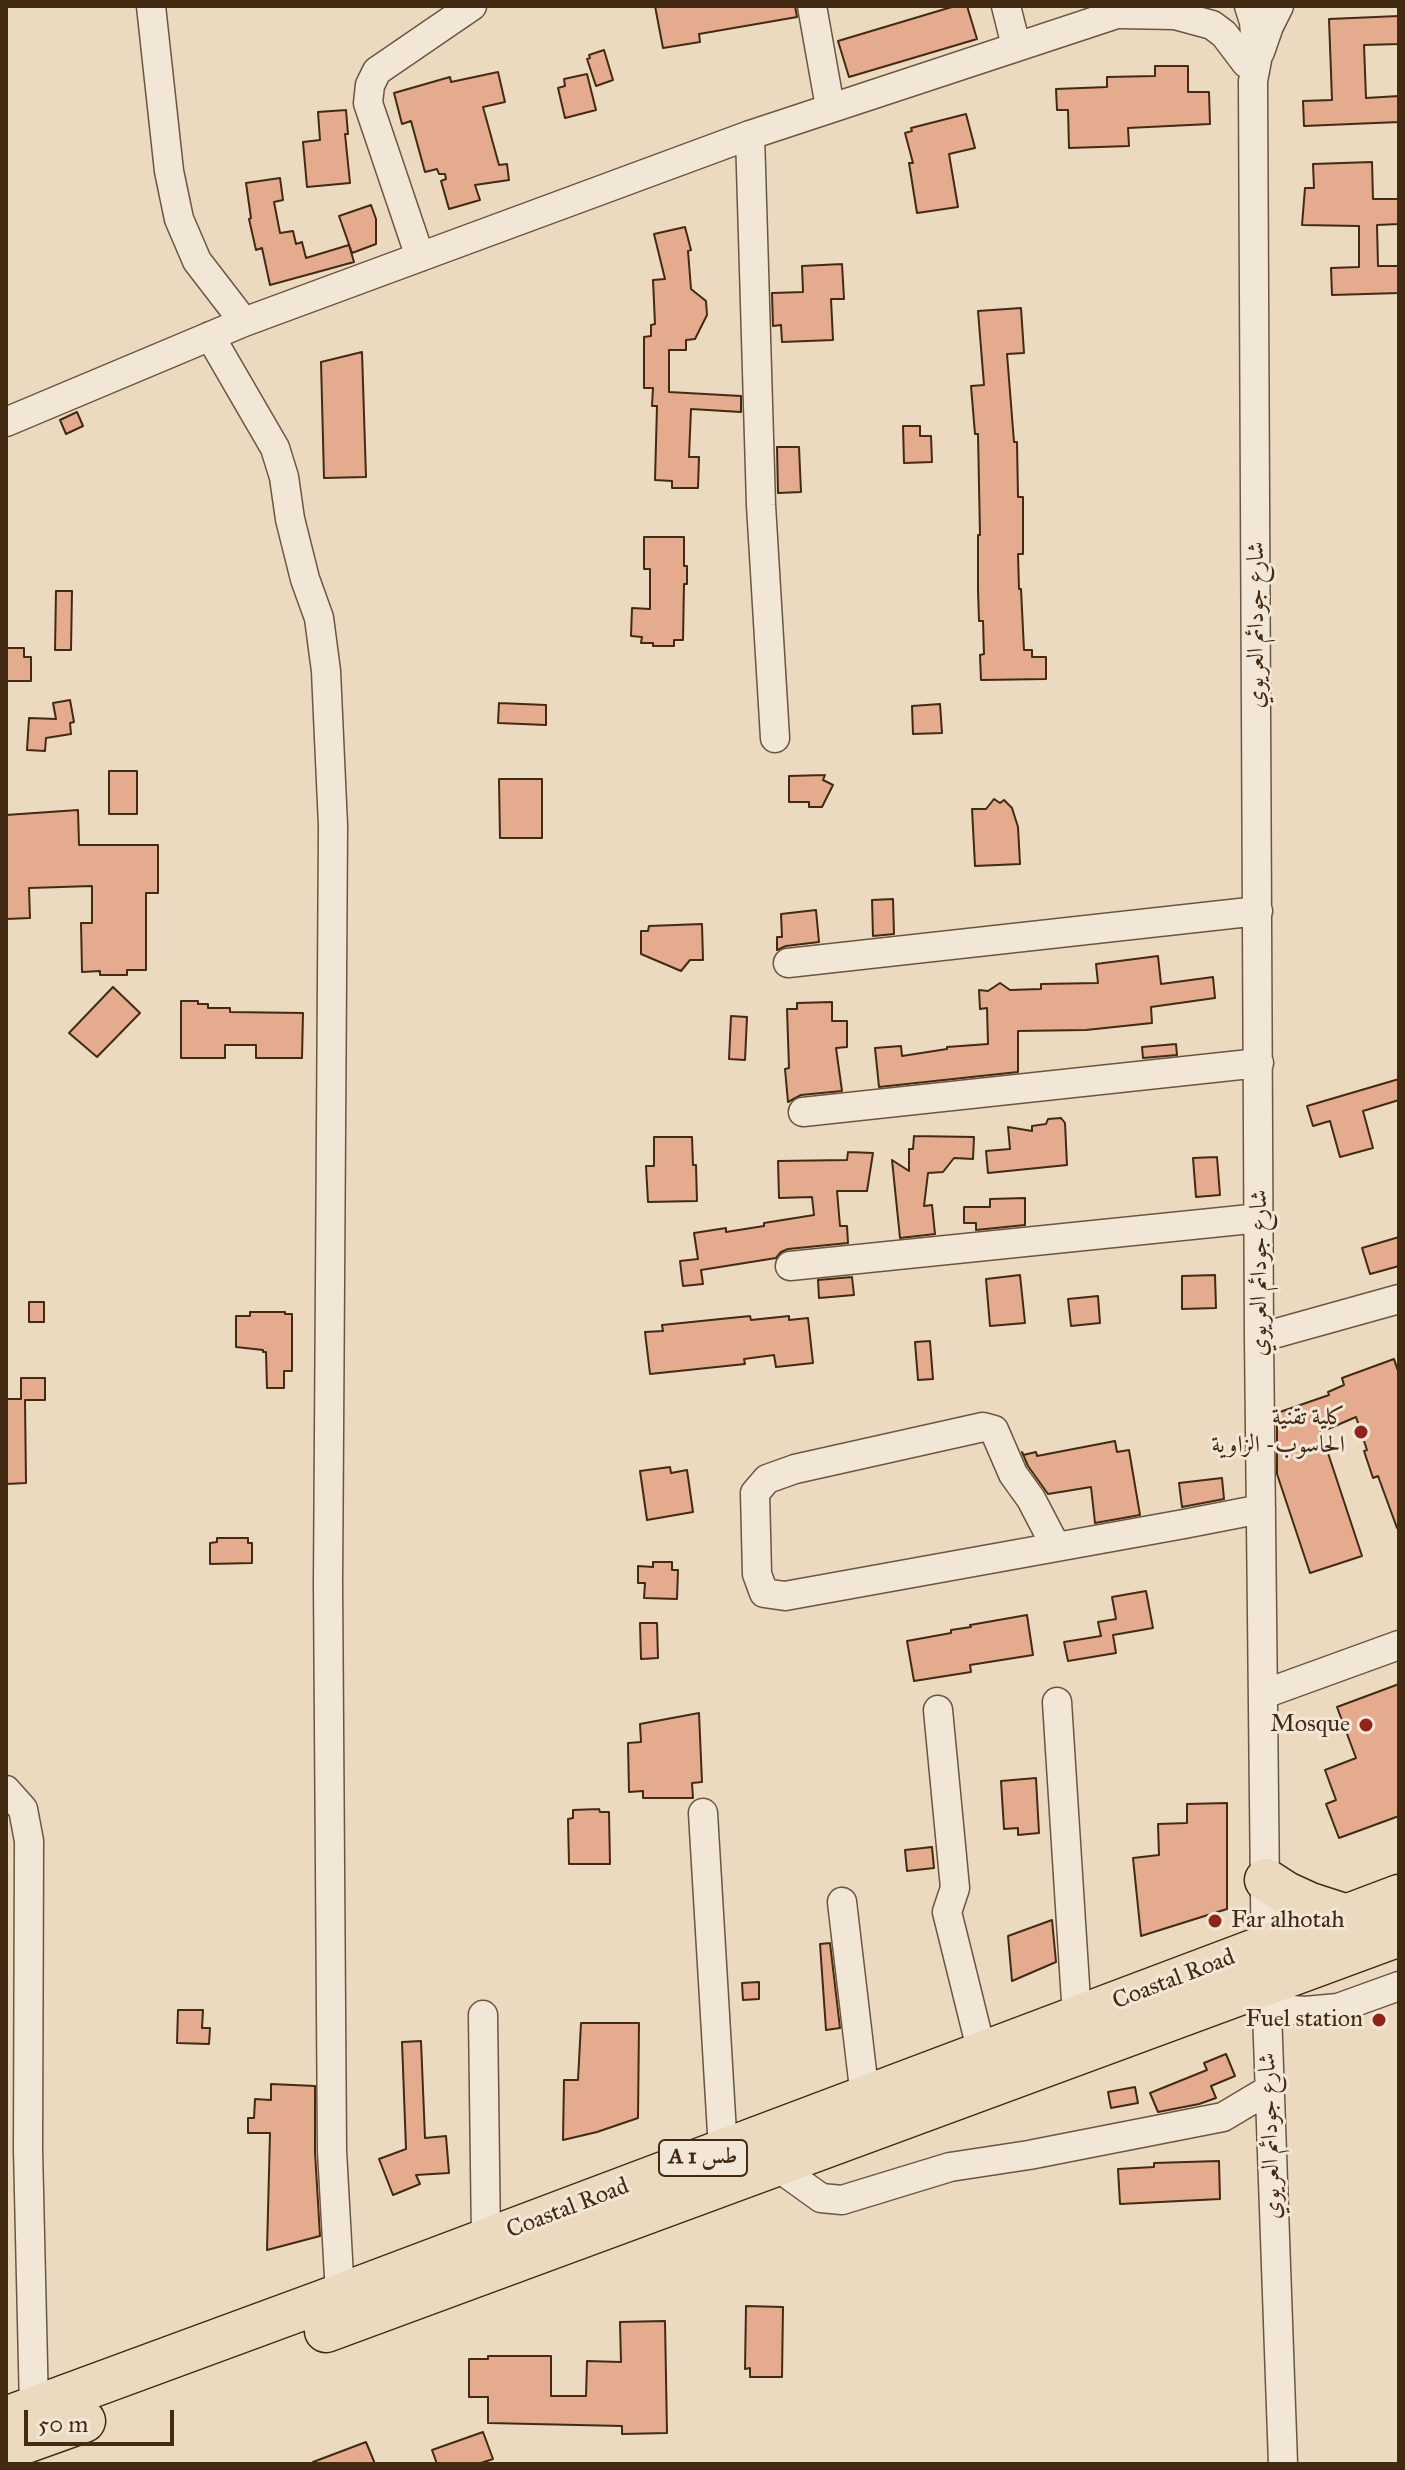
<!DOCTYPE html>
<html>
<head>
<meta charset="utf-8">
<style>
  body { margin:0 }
  #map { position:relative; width:1405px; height:2470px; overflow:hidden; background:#ebd9c0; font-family:"IM FELL Great Primer",serif }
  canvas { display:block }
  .frame { position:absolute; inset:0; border:8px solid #422a13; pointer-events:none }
  .scale { position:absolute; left:24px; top:2410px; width:150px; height:36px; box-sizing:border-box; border:4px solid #422a13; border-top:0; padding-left:10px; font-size:24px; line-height:28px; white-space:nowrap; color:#422a13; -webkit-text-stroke:6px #f2e6d6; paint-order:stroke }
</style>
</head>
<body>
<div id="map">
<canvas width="1405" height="2470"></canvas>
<div class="frame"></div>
<div class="scale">50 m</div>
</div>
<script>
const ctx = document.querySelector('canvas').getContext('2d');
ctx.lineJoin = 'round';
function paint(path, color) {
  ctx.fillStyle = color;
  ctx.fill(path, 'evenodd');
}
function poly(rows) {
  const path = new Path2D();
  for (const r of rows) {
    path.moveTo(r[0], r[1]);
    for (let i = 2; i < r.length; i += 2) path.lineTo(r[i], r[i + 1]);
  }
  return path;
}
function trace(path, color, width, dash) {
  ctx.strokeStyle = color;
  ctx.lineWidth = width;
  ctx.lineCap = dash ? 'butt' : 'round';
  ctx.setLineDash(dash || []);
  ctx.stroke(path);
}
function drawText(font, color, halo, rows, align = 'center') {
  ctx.font = font + ' "IM FELL Great Primer",Amiri,serif';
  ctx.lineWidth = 6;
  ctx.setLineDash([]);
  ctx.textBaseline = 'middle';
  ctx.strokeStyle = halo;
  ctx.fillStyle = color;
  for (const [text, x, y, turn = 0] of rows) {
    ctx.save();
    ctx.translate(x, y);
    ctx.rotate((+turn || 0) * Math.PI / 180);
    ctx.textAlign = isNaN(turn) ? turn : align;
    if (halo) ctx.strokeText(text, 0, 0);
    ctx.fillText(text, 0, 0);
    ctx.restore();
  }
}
const building = poly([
  [655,6,795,6,797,17,699,34,700,42,663,48,655,6],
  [955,6,967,6,977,39,849,77,838,41,955,6],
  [1399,16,1399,44,1364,45,1366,98,1399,96,1399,122,1304,126,1303,101,1332,100,1329,19,1399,16],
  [604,50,613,80,596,86,587,59,590,58,589,55,604,50],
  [1155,66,1188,66,1188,92,1209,92,1210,124,1128,128,1129,146,1069,148,1068,110,1057,110,1056,89,1107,87,1107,77,1155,76,1155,66],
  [498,72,505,102,483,107,499,165,507,164,509,180,475,185,480,200,449,209,441,181,446,179,445,174,439,174,437,169,425,172,411,121,402,124,394,93,450,77,451,82,498,72],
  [587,74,596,110,565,118,558,88,565,86,564,79,587,74],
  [346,110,348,134,345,134,350,183,307,187,303,142,320,140,318,112,346,110],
  [966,114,975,148,949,154,958,207,917,213,909,163,913,163,905,133,912,131,911,128,966,114],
  [1372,162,1373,199,1399,199,1399,224,1377,225,1378,266,1399,266,1399,293,1332,295,1331,268,1359,267,1359,226,1302,225,1305,188,1314,188,1313,164,1372,162],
  [280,178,283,200,274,202,280,233,293,231,296,244,302,242,306,258,349,245,354,262,270,285,262,248,256,250,249,219,251,218,246,183,280,178],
  [371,205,376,219,376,244,352,253,339,216,371,205],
  [685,227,691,250,688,251,691,289,706,301,707,315,695,339,686,340,686,350,669,350,669,392,741,396,741,412,691,409,689,457,699,457,698,488,672,488,672,481,655,480,657,406,652,406,653,388,644,388,644,337,651,336,651,325,655,324,653,280,665,279,654,234,685,227],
  [842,264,844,299,831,299,833,340,782,342,781,325,773,326,772,293,803,292,802,266,842,264],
  [1021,308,1024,353,1007,354,1014,442,1017,442,1018,497,1023,497,1023,554,1018,554,1019,589,1021,589,1024,650,1032,650,1032,657,1046,657,1046,679,981,680,980,655,984,654,983,621,979,621,978,590,978,535,980,535,978,434,975,434,971,386,984,385,978,311,1021,308],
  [362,352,366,477,324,478,321,362,362,352],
  [77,412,83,426,66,434,60,420,77,412],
  [903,426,920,426,920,436,931,436,932,462,904,463,903,426],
  [777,447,799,447,801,492,778,493,777,447],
  [644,537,684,537,684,566,687,566,687,584,684,584,683,640,674,640,674,646,653,646,653,643,641,643,642,637,631,636,632,608,650,609,650,569,644,569,644,537],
  [56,591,72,591,71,650,55,650,56,591],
  [6,648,24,648,24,657,31,657,31,681,6,681,6,648],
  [70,700,74,722,70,723,71,734,46,738,45,751,27,750,29,718,56,719,53,703,70,700],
  [499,703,546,705,546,725,498,723,499,703],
  [940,704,942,733,913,734,912,706,940,704],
  [109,771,137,771,137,814,109,814,109,771],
  [825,775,823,780,833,785,822,807,809,807,809,802,789,802,789,776,825,775],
  [499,779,542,779,542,838,500,838,499,779],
  [994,799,1000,803,1004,800,1012,808,1018,827,1020,864,975,866,972,809,986,809,994,799],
  [78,810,79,845,158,845,158,893,146,893,146,970,127,970,127,975,100,975,100,971,82,972,81,923,92,923,92,886,29,888,30,918,6,919,6,815,78,810],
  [893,899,894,934,873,936,872,900,893,899],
  [816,910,819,942,786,946,777,950,777,937,782,937,781,914,816,910],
  [702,924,703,960,690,960,681,971,641,954,641,931,648,931,649,926,702,924],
  [1158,956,1161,984,1213,977,1215,998,1151,1007,1152,1023,1086,1030,1018,1031,1018,1072,879,1087,875,1048,901,1046,902,1056,947,1049,947,1047,988,1044,987,1008,980,1009,979,990,988,991,1000,983,1010,990,1041,989,1041,984,1098,983,1096,964,1158,956],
  [113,987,140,1013,97,1057,69,1033,113,987],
  [181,1001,198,1001,198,1004,208,1004,208,1008,230,1008,230,1012,303,1013,302,1058,256,1058,256,1045,225,1045,225,1058,181,1058,181,1001],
  [832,1002,832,1021,847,1021,847,1047,836,1048,842,1091,801,1095,788,1102,785,1069,789,1068,787,1009,797,1009,797,1003,832,1002],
  [731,1016,747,1017,745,1060,729,1059,731,1016],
  [1176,1044,1177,1055,1143,1058,1142,1047,1176,1044],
  [1399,1079,1399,1100,1363,1111,1373,1148,1340,1157,1330,1121,1313,1126,1307,1106,1399,1079],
  [1061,1118,1065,1123,1067,1165,988,1173,986,1151,1010,1149,1008,1127,1032,1131,1032,1126,1046,1124,1048,1119,1061,1118],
  [914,1136,974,1137,973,1159,954,1158,943,1172,928,1173,924,1206,932,1205,935,1234,900,1238,892,1160,909,1171,909,1149,913,1149,914,1136],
  [654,1137,692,1137,693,1165,696,1165,697,1201,648,1202,646,1166,654,1166,654,1137],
  [848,1152,873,1153,867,1191,837,1191,840,1226,847,1226,848,1243,788,1249,781,1252,776,1258,701,1270,703,1284,683,1286,680,1261,698,1259,694,1233,726,1228,726,1232,764,1226,764,1223,814,1215,812,1197,779,1198,778,1161,847,1160,848,1152],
  [1217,1157,1220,1195,1196,1197,1193,1158,1217,1157],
  [1025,1198,1025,1225,976,1230,976,1223,964,1223,964,1207,990,1207,990,1199,1025,1198],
  [1399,1237,1399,1266,1370,1274,1362,1248,1399,1237],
  [1020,1275,1025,1323,990,1326,986,1279,1020,1275],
  [1215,1275,1216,1308,1182,1309,1182,1276,1215,1275],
  [852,1277,854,1295,819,1298,818,1280,852,1277],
  [1098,1296,1100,1323,1071,1326,1068,1299,1098,1296],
  [29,1302,44,1302,44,1322,29,1322,29,1302],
  [250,1312,285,1312,285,1314,292,1314,292,1371,284,1371,284,1388,267,1388,266,1352,263,1352,263,1350,236,1347,236,1316,250,1316,250,1312],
  [750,1316,751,1320,789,1316,789,1320,808,1318,813,1363,776,1367,774,1355,744,1359,745,1364,650,1374,645,1332,663,1331,662,1325,750,1316],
  [930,1341,933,1379,918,1380,915,1342,930,1341],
  [1394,1359,1399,1374,1399,1528,1397,1528,1378,1476,1373,1478,1364,1451,1367,1450,1356,1417,1321,1432,1362,1556,1310,1573,1277,1474,1277,1413,1329,1395,1328,1392,1344,1385,1342,1378,1394,1359],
  [21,1378,45,1378,45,1400,25,1400,26,1483,6,1484,6,1399,21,1399,21,1378],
  [1115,1441,1117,1452,1129,1450,1140,1515,1095,1523,1091,1487,1048,1494,1028,1466,1022,1452,1023,1455,1036,1452,1037,1456,1115,1441],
  [670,1467,671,1473,687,1470,693,1512,647,1520,640,1471,670,1467],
  [1222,1478,1224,1499,1182,1507,1179,1483,1222,1478],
  [217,1538,248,1538,248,1543,252,1543,252,1563,210,1564,210,1543,217,1542,217,1538],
  [653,1562,672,1562,672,1570,678,1570,677,1599,644,1598,645,1583,638,1583,638,1566,653,1567,653,1562],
  [1146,1591,1153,1628,1113,1635,1116,1653,1068,1661,1064,1642,1101,1636,1098,1622,1116,1619,1112,1597,1146,1591],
  [1027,1615,1033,1655,970,1665,971,1672,914,1681,907,1641,951,1633,951,1630,971,1627,970,1625,1027,1615],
  [640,1623,657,1623,658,1658,641,1659,640,1623],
  [1399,1684,1399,1816,1339,1838,1326,1804,1336,1800,1325,1770,1356,1758,1337,1707,1399,1684],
  [699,1713,702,1782,692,1783,693,1798,643,1798,643,1791,629,1792,628,1743,641,1742,640,1724,699,1713],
  [1036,1778,1039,1833,1018,1835,1018,1828,1004,1829,1001,1781,1036,1778],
  [1227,1803,1227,1909,1141,1936,1133,1858,1159,1855,1158,1824,1187,1823,1187,1804,1227,1803],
  [599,1809,600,1812,609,1812,610,1864,569,1864,568,1819,573,1818,573,1810,599,1809],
  [932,1847,934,1868,907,1871,905,1850,932,1847],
  [1052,1920,1056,1962,1012,1981,1008,1936,1052,1920],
  [830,1943,840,2028,826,2030,820,1944,830,1943],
  [759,1982,759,1999,743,2000,742,1983,759,1982],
  [178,2010,203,2010,202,2028,210,2028,209,2044,177,2043,178,2010],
  [581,2023,639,2023,638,2118,597,2132,563,2140,564,2080,578,2080,581,2023],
  [421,2041,425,2138,446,2136,449,2173,416,2175,420,2184,393,2195,379,2159,406,2149,402,2042,421,2041],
  [1226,2054,1235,2076,1211,2086,1216,2098,1199,2104,1158,2112,1150,2093,1207,2070,1204,2063,1226,2054],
  [271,2084,315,2086,315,2152,320,2236,267,2250,270,2133,248,2133,248,2118,254,2118,255,2099,271,2100,271,2084],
  [1135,2087,1138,2103,1111,2108,1108,2092,1135,2087],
  [1219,2161,1220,2199,1120,2204,1118,2169,1154,2167,1154,2163,1219,2161],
  [746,2306,783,2307,782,2377,750,2377,750,2368,745,2369,746,2306],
  [665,2321,667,2433,622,2434,622,2426,488,2423,488,2397,469,2397,469,2359,488,2359,488,2356,551,2356,551,2396,586,2396,587,2361,621,2362,620,2322,665,2321],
  [483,2432,493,2459,478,2464,437,2464,432,2450,483,2432],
  [366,2442,375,2464,313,2464,313,2462,366,2442]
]);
paint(building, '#e5ab8f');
trace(building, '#422a13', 2);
const minor = poly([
  [151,6,169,171,179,219,197,261,244,322],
  [812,6,830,107],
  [1006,6,1016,46],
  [1249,6,1254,22,1257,60,1253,81,1259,1338,1266,1983,1283,2464],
  [1121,14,1175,15,1212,25,1224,34,1246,63],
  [1260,52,1269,26,1279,6],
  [750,135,761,505,775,738],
  [420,257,368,103,370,85,377,71,472,6],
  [210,336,275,448,284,477,290,519,305,579,319,618,326,671,333,826,328,1583,332,2151,340,2295],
  [6,422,244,322,750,135,1141,6],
  [788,963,1258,911],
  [803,1112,1259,1063],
  [790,1266,1260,1218],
  [1259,1338,1399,1299],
  [1056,1547,1031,1499,1013,1474,994,1430,983,1427,795,1469,767,1479,755,1493,757,1574,764,1593,785,1596,1184,1524,1261,1509],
  [1264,1694,1399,1645],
  [1057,1702,1077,2017],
  [938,1710,955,1888,947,1912,982,2053],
  [6,1790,23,1809,29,1841,28,2149,34,2408],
  [703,1813,723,2150],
  [842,1902,865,2097],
  [1267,2008,1305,2011,1338,2008,1399,1986],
  [483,2015,486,2240],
  [775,2165,821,2198,842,2200,950,2167,1029,2155,1223,2117,1270,2089]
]);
const highway = poly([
  [1266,1880,1286,1893,1310,1904,1347,1916],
  [326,2331,1399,1935],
  [6,2418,340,2295,1399,1896],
  [6,2449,84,2421]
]);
trace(minor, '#6c563e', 31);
trace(highway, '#422a13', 45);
trace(minor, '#f2e6d6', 28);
trace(highway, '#ebd9c0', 42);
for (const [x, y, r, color] of [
  [1361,1432,8,"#8f2418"],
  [1366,1725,8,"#8f2418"],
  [1215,1921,8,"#8f2418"],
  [1379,2020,8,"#8f2418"]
]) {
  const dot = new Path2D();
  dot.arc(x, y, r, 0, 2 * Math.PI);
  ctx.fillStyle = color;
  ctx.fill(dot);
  trace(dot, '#f2e6d6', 3);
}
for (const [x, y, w] of [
  [703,2158,88]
]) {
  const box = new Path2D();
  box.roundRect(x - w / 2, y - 18, w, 36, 6);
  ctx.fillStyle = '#f2e6d6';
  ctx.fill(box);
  trace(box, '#422a13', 2);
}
drawText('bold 22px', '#422a13', null, [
  ["A 1 طس",703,2158]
]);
drawText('24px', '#422a13', '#f2e6d6', [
  ["شارع جودائم العريوي",1257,625,-90],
  ["شارع جودائم العريوي",1260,1273,-90],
  ["Coastal Road",1174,1980,-21],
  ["شارع جودائم العريوي",1271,2136,-92],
  ["Coastal Road",568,2209,-21]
]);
drawText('24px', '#422a13', '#f2e6d6', [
  ["كلية تقنية",1345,1418],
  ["الحاسوب- الزاوية",1345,1446],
  ["Mosque",1350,1725],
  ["Far alhotah",1231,1921,"left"],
  ["Fuel station",1363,2020]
], 'right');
</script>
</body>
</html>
